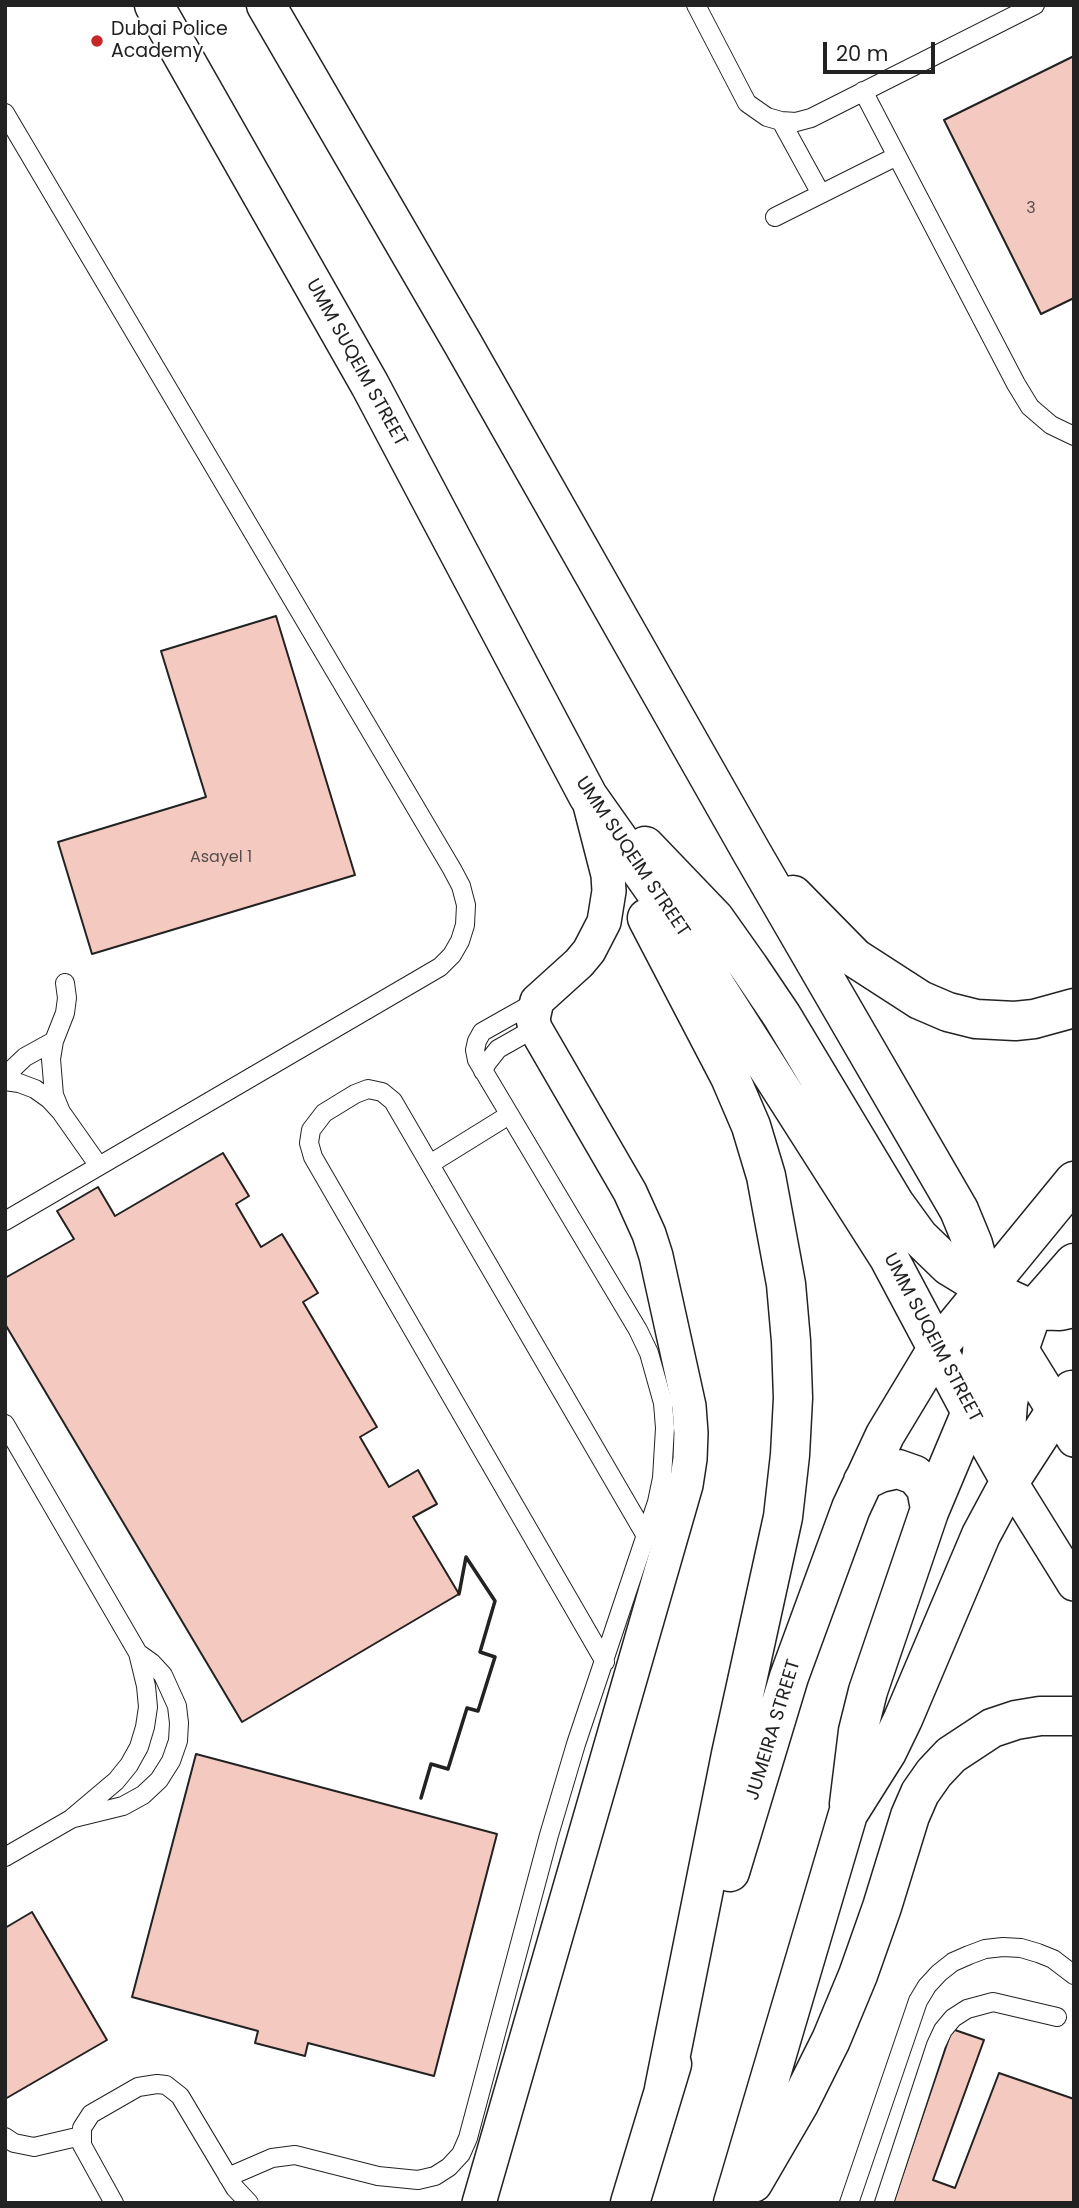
<!DOCTYPE html>
<html>
<head>
<meta charset="utf-8">
<style>
  body { margin:0 }
  #map { position:relative; width:1079px; height:2208px; overflow:hidden; background:#fff; font-family:Poppins,sans-serif }
  canvas { display:block }
  .frame { position:absolute; inset:0; border:7px solid #222; pointer-events:none }
  .scale { position:absolute; left:823px; top:42px; width:112px; height:32px; box-sizing:border-box; border:4px solid #222; border-top:0; padding-left:9px; font-size:21px; line-height:24px; white-space:nowrap; color:#222; -webkit-text-stroke:5px #fff; paint-order:stroke }
</style>
</head>
<body>
<div id="map">
<canvas width="1079" height="2208"></canvas>
<div class="frame"></div>
<div class="scale">20 m</div>
</div>
<script>
const ctx = document.querySelector('canvas').getContext('2d');
ctx.lineJoin = 'round';
function paint(path, color) {
  ctx.fillStyle = color;
  ctx.fill(path, 'evenodd');
}
function poly(rows) {
  const path = new Path2D();
  for (const r of rows) {
    path.moveTo(r[0], r[1]);
    for (let i = 2; i < r.length; i += 2) path.lineTo(r[i], r[i + 1]);
  }
  return path;
}
function trace(path, color, width, dash) {
  ctx.strokeStyle = color;
  ctx.lineWidth = width;
  ctx.lineCap = dash ? 'butt' : 'round';
  ctx.setLineDash(dash || []);
  ctx.stroke(path);
}
function drawText(font, color, halo, rows, align = 'center') {
  ctx.font = font + ' Poppins,sans-serif';
  ctx.lineWidth = 5;
  ctx.setLineDash([]);
  ctx.textBaseline = 'middle';
  ctx.strokeStyle = halo;
  ctx.fillStyle = color;
  for (const [text, x, y, turn = 0] of rows) {
    ctx.save();
    ctx.translate(x, y);
    ctx.rotate((+turn || 0) * Math.PI / 180);
    ctx.textAlign = isNaN(turn) ? turn : align;
    if (halo) ctx.strokeText(text, 0, 0);
    ctx.fillText(text, 0, 0);
    ctx.restore();
  }
}
const building = poly([
  [1074,56,1074,298,1041,314,944,120,1074,56],
  [276,616,355,875,92,954,58,842,206,797,161,651,276,616],
  [223,1153,249,1196,236,1204,261,1247,282,1234,318,1293,303,1302,377,1427,360,1437,389,1487,418,1470,437,1504,413,1517,459,1594,242,1722,5,1324,5,1278,74,1239,57,1211,98,1187,115,1216,223,1153],
  [196,1754,497,1834,434,2076,308,2043,305,2056,255,2043,258,2031,132,1997,196,1754],
  [32,1912,107,2040,5,2099,5,1928,32,1912],
  [952,2029,984,2040,933,2180,955,2188,999,2073,1074,2099,1074,2203,893,2203,952,2029]
]);
paint(building, '#f3c9c0');
trace(building, '#222', 2);
const lane = poly([
  [696,5,747,103,767,117,781,121,796,122,811,118,1035,5],
  [863,91,1016,384,1030,407,1051,425,1074,436],
  [5,113,452,869,461,886,466,905,465,925,460,941,452,955,440,967,5,1221],
  [781,121,821,194],
  [775,217,897,156],
  [483,1071,487,1063,498,1049,535,1028],
  [5,1076,25,1057,54,1041],
  [5,1081,19,1083,35,1089,49,1099,61,1112,99,1166],
  [61,1112,54,1095,51,1059,54,1041,65,1013,67,998,65,983],
  [430,1164,509,1115],
  [5,1424,138,1653,146,1686,148,1707,145,1727,139,1747,129,1765,116,1781,71,1819,5,1857],
  [605,1662,313,1157,309,1143,311,1130,324,1113,355,1094,368,1089,382,1092,393,1101,646,1536],
  [74,1818,123,1806,143,1795,159,1780,171,1761,178,1741,179,1723,177,1706,163,1675,152,1663,138,1653],
  [5,2137,14,2143,34,2147,81,2136],
  [228,2177,272,2158,295,2155,378,2176,418,2180,435,2176,449,2167,461,2154,468,2138,549,1835,576,1744,657,1502,662,1478,665,1428,663,1403,649,1353,638,1330,477,1060,475,1050,477,1041,482,1032,537,1001],
  [114,2203,82,2145,82,2128,91,2114,138,2087,157,2084,166,2085,180,2096,235,2188,249,2203],
  [849,2203,918,2001,927,1986,939,1973,953,1962,969,1955,985,1949,1003,1947,1021,1948,1038,1953,1053,1959,1074,1975],
  [884,2203,936,2045,943,2030,953,2018,967,2009,993,2002,1057,2017]
]);
const street = poly([
  [1056,1410,1074,1440],
  [1010,1481,1074,1584],
  [479,2203,686,1485,690,1459,691,1433,689,1406,656,1256,649,1234,630,1192,535,1028,533,1019,537,1001,579,963,589,951,604,922,609,891,608,875,590,805]
]);
const primary = poly([
  [154,5,370,385,588,796,655,891,889,1258,971,1412,1010,1481],
  [266,5,463,344,752,853,959,1210,973,1244,985,1288,1019,1350,1056,1410],
  [645,846,715,919,749,967,782,1016,895,1204,919,1237,949,1266,985,1288,1033,1310,1060,1311,1074,1308],
  [793,895,855,958,920,1000,948,1012,976,1019,1015,1021,1034,1019,1074,1008],
  [647,918,730,1077,751,1126,766,1176,786,1284,791,1341,793,1398,790,1455,783,1517,731,1754,664,2089],
  [1009,1473,1006,1431,1008,1403,1019,1350,1033,1310,1074,1263],
  [863,1481,880,1473,898,1469,915,1475,926,1488,930,1509],
  [849,1804,858,1731,868,1691,929,1512,971,1412,982,1353,985,1290],
  [730,1872,789,1677,851,1508,885,1435,938,1347,1074,1181],
  [753,2183,799,2104,831,2040,858,1975,882,1907,910,1816,920,1793,934,1773,951,1755,992,1728,1016,1720,1040,1716,1074,1716],
  [630,2203,672,2064],
  [733,2203,848,1814,887,1752,903,1719,981,1535,1010,1481,1056,1410,1072,1390]
]);
trace(lane, '#222', 20);
trace(street, '#222', 36);
trace(primary, '#222', 41);
trace(lane, '#fff', 18);
trace(street, '#fff', 33);
trace(primary, '#fff', 38);
trace(poly([
  [421,1798,431,1764,448,1769,467,1708,478,1711,495,1657,480,1652,495,1601,466,1557,459,1594]
]), '#222', 3.5);
for (const [x, y, r, color] of [
  [97,41,7,"#c62828"]
]) {
  const dot = new Path2D();
  dot.arc(x, y, r, 0, 2 * Math.PI);
  ctx.fillStyle = color;
  ctx.fill(dot);
  trace(dot, '#fff', 2.5);
}
drawText('16px', '#564c4a', null, [
  ["3",1031,209],
  ["Asayel 1",221,858]
]);
drawText('19px', '#222', '#fff', [
  ["Dubai Police",111,30],
  ["Academy",111,52]
], 'left');
drawText('19px', '#222', '#fff', [
  ["UMM SUQEIM STREET",356,363,61],
  ["UMM SUQEIM STREET",632,857,56],
  ["UMM SUQEIM STREET",932,1338,62],
  ["JUMEIRA STREET",774,1730,-73]
]);
</script>
</body>
</html>
